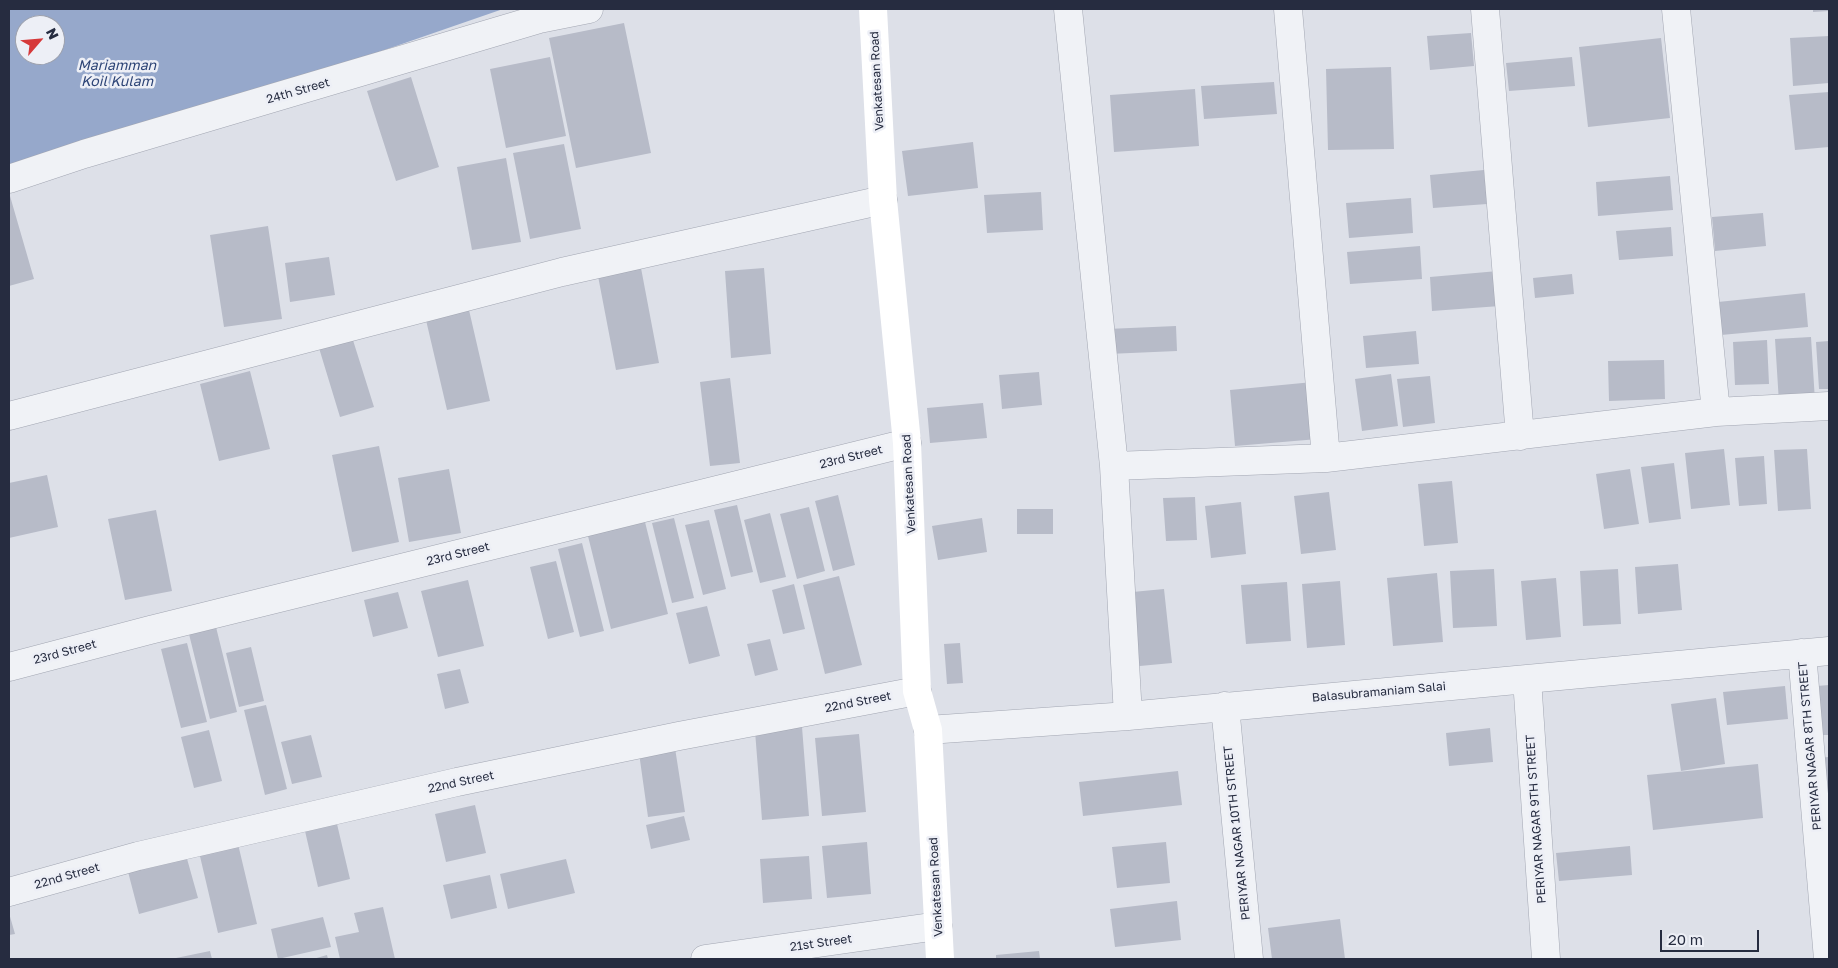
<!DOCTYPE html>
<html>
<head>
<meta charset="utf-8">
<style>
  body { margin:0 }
  #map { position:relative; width:1838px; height:968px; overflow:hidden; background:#dde0e8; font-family:"Golos Text",sans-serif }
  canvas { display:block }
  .frame { position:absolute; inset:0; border:10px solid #262c40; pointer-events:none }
  .north { position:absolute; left:15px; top:15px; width:50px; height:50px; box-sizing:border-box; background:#edeff6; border:1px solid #9da1ad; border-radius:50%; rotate:63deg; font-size:14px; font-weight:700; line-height:20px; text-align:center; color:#262c40 }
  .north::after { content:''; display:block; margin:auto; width:18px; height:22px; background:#d6393a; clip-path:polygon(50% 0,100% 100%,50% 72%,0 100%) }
  .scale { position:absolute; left:1660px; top:930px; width:99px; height:22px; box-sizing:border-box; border:2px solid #262c40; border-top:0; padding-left:6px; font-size:15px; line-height:18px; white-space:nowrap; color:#262c40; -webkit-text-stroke:4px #edeff6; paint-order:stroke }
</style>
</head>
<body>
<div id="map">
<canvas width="1838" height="968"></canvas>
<div class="frame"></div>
<div class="north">N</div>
<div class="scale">20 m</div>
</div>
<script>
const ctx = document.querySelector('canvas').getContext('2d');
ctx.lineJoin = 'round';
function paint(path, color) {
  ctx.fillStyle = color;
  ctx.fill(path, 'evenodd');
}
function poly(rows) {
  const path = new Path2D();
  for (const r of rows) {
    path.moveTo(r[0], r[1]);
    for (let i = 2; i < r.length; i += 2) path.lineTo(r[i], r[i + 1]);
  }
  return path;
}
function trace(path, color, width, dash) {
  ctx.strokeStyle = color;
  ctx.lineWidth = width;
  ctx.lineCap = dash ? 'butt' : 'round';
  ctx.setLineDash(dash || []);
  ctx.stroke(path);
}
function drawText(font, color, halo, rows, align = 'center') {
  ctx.font = font + ' "Golos Text",sans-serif';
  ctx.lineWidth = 5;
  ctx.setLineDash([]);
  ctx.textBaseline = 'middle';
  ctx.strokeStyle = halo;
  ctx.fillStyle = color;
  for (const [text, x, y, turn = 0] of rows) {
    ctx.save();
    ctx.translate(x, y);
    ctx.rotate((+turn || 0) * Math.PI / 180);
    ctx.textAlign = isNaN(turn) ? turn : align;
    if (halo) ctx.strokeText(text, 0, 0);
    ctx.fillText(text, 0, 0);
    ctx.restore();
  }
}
paint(poly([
  [9,9,503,9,84,154,9,172],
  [25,25,55,25,55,55,25,55]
]), '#96a8cb');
paint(poly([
  [1813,9,1829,9,1829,11,1813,12],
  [624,23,651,153,576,168,549,38],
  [1471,33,1474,66,1430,70,1427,36],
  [1829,36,1829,83,1793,86,1790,38],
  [1661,38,1670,118,1588,127,1579,47],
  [550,57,566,136,506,148,490,69],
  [1572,57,1575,86,1509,91,1506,63],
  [1391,67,1394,149,1328,150,1326,69],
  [411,77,439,167,396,181,367,91],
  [1274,82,1277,114,1204,119,1201,86],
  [1195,89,1199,146,1114,152,1110,95],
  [1829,92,1829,147,1795,150,1789,95],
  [973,142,978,188,908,196,902,151],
  [564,144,581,229,530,239,513,153],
  [506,158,521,242,472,250,457,167],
  [1484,170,1487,204,1433,208,1430,175],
  [1670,176,1673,210,1598,216,1596,182],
  [1041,192,1043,230,987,233,984,195],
  [10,196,34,279,9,286,9,197],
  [1411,198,1413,233,1349,238,1346,203],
  [1763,213,1766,246,1715,251,1712,217],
  [268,226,282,319,224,327,210,235],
  [1671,227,1673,256,1619,260,1616,231],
  [1420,246,1422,279,1350,284,1347,252],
  [329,257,335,295,290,302,285,263],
  [641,268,659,363,616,370,598,276],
  [764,268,771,354,731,358,725,271],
  [1498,271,1500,306,1432,311,1430,277],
  [1572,274,1574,294,1535,298,1533,278],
  [1805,293,1808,327,1721,335,1718,302],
  [469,310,490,401,447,410,426,320],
  [1176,326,1177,351,1108,354,1107,329],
  [1416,331,1419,364,1366,368,1363,336],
  [352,337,374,407,340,417,319,348],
  [1811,337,1815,401,1779,403,1775,339],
  [1767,340,1769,384,1735,385,1733,342],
  [1829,341,1829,389,1819,389,1816,342],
  [1664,360,1665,399,1609,401,1608,361],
  [250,371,270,449,219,461,200,384],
  [1039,372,1042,405,1002,409,999,375],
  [1391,374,1398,426,1362,431,1355,379],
  [1430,376,1435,423,1403,427,1397,379],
  [730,378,740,463,710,466,700,382],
  [1313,382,1318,439,1235,446,1230,390],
  [983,403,987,438,930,443,927,408],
  [379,446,399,542,352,552,332,455],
  [1724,449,1730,505,1691,509,1685,453],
  [1807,449,1811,509,1778,511,1774,450],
  [1764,456,1767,504,1739,506,1735,458],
  [1674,463,1681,519,1649,523,1641,467],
  [449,469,461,533,409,542,398,478],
  [1630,469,1639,524,1604,529,1596,474],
  [47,475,58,527,9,538,9,483],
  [1452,481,1458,543,1424,546,1418,484],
  [1329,492,1336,550,1301,554,1294,496],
  [838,495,855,565,833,571,815,501],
  [1195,497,1197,540,1166,541,1163,498],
  [1241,502,1246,554,1211,558,1205,506],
  [737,505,753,572,731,577,714,510],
  [809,507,825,571,797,579,780,514],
  [1017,509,1053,509,1053,534,1017,534],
  [156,510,172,591,125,600,108,519],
  [770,513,786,577,760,583,744,520],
  [643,514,668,614,611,629,586,528],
  [674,518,694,598,672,603,652,523],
  [982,518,987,552,938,560,932,526],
  [709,520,726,589,703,595,685,525],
  [582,543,604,631,580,637,558,549],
  [556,561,574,632,548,639,530,567],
  [1678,564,1682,610,1638,614,1635,567],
  [1494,569,1497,626,1453,628,1450,571],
  [1618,569,1621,624,1583,626,1580,571],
  [1437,573,1443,642,1393,646,1387,578],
  [839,576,862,665,825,674,803,585],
  [1556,578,1561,637,1526,640,1521,581],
  [468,580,484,646,438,657,421,591],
  [1340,581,1345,645,1307,648,1302,584],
  [1287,582,1291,641,1246,644,1241,585],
  [794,584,805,629,783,634,772,590],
  [1164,589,1172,663,1129,667,1122,593],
  [398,592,408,628,373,637,364,600],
  [707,606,720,656,689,664,676,613],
  [215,623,237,712,210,719,188,630],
  [770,639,778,670,755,676,747,644],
  [187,643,207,722,181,728,161,649],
  [960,643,963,683,947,684,944,644],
  [251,647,264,701,239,707,226,653],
  [460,669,469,703,445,709,437,674],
  [1829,685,1829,735,1821,735,1817,686],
  [1785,686,1788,719,1727,725,1723,692],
  [1716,698,1725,764,1681,771,1671,704],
  [266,705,287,789,265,795,244,710],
  [802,727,809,816,762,820,755,731],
  [1490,728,1493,762,1449,766,1446,733],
  [209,730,222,781,194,788,181,737],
  [859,734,866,812,822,816,815,738],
  [311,735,322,777,292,784,281,742],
  [675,748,685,812,648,817,639,753],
  [1829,757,1829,809,1819,810,1816,758],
  [1758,764,1763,818,1653,830,1647,775],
  [1178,771,1182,805,1083,816,1079,782],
  [475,805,486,853,446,862,435,814],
  [684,816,690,840,651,849,646,825],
  [337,824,350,879,318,887,305,831],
  [867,842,871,894,827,898,822,846],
  [1166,842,1170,883,1117,888,1112,847],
  [238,844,257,924,218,933,199,852],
  [1630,846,1632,875,1559,881,1556,853],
  [184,848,198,898,139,914,126,864],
  [809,856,812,899,763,903,760,859],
  [566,859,575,893,508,909,500,874],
  [490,875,497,908,451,919,443,885],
  [1177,901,1181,940,1115,947,1110,909],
  [383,907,395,959,340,959,335,937,359,932,354,913],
  [9,913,15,934,9,935],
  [323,917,331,947,278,959,271,929],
  [1340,919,1345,959,1272,959,1268,928],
  [210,951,212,959,176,959,176,958],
  [1039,951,1040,959,996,959,996,955],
  [327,955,328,959,313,959]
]), '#b7bbc8');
const street = poly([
  [1068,9,1114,466,1128,716],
  [1288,9,1326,458],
  [1485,9,1520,436],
  [1676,9,1716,412],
  [9,179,84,154,539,19,589,9],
  [9,416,562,272,883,200],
  [1114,466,1326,458,1716,412,1829,406],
  [1802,653,1828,959],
  [9,667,150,630,907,443],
  [1527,679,1546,959],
  [1225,706,1249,959],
  [928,730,1128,716,1829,651],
  [9,892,138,856,457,782,679,736,917,691],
  [705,959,938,926]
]);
trace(street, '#a2a6b2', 29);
trace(street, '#f0f2f6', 28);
trace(poly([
  [873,9,883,200,907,443,917,691,928,730,940,959]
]), '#fff', 28);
drawText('12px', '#262c40', '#edeff6', [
  ["Venkatesan Road",877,81,-93],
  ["24th Street",298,91,-16],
  ["23rd Street",851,457,-14],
  ["Venkatesan Road",909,484,-93],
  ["23rd Street",458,554,-14],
  ["23rd Street",65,652,-15],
  ["Balasubramaniam Salai",1379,692,-5],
  ["22nd Street",858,702,-11],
  ["PERIYAR NAGAR 8TH STREET",1810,746,-95],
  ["22nd Street",461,782,-12],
  ["PERIYAR NAGAR 9TH STREET",1536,819,-94],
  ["PERIYAR NAGAR 10TH STREET",1237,833,-96],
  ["22nd Street",67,876,-16],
  ["Venkatesan Road",936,887,-93],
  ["21st Street",821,943,-8]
]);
drawText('italic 14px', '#2d4476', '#edeff6', [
  ["Mariamman",117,66],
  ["Koil Kulam",117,82]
]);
</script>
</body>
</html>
